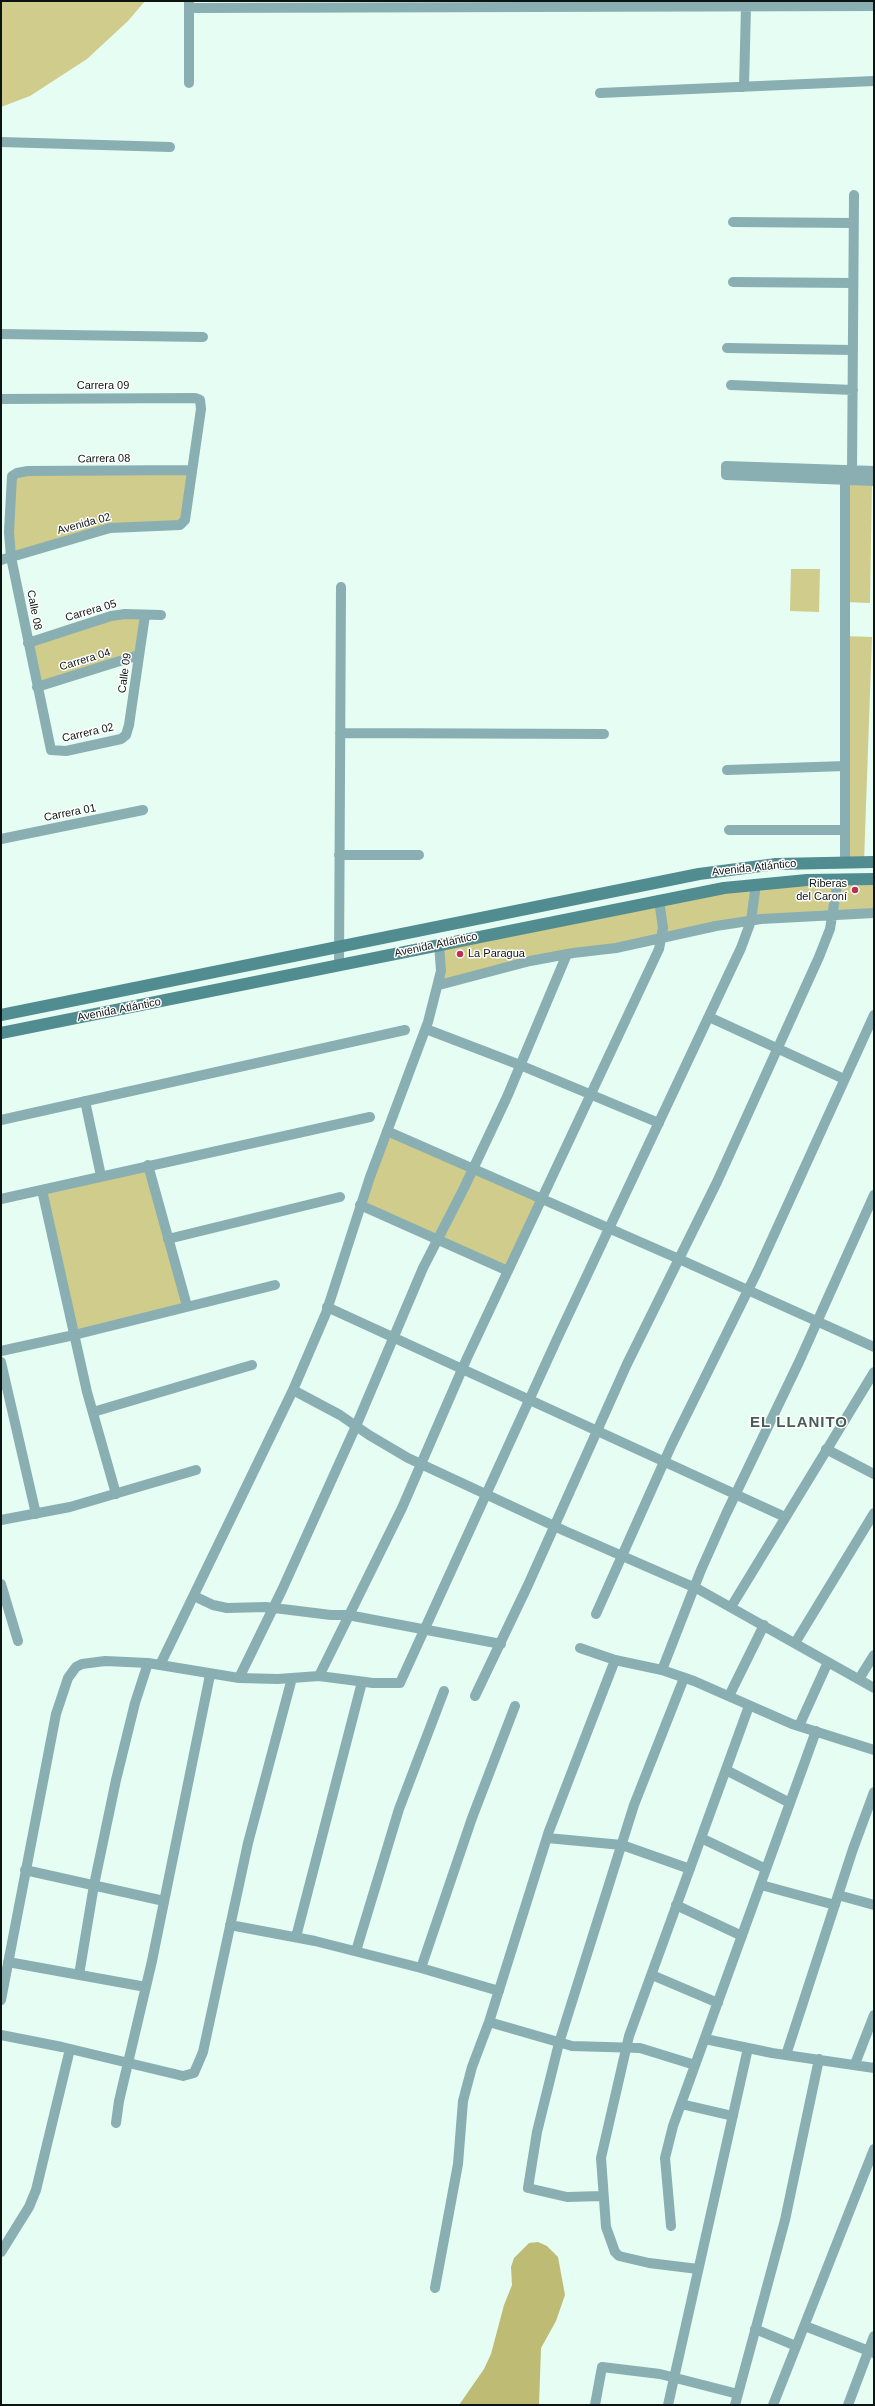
<!DOCTYPE html>
<html>
<head>
<meta charset="utf-8">
<style>
  body { margin:0 }
  #map { position:relative; width:875px; height:2406px; overflow:hidden; background:#e5fdf3; font-family:Arial,sans-serif }
  canvas { display:block }
  .frame { position:absolute; inset:0; border:2px solid #0c1411; pointer-events:none }
</style>
</head>
<body>
<div id="map">
<canvas width="875" height="2406"></canvas>
<div class="frame"></div>
</div>
<script>
const ctx = document.querySelector('canvas').getContext('2d');
ctx.lineJoin = 'round';
function paint(path, color) {
  ctx.fillStyle = color;
  ctx.fill(path, 'evenodd');
}
function poly(rows) {
  const path = new Path2D();
  for (const r of rows) {
    path.moveTo(r[0], r[1]);
    for (let i = 2; i < r.length; i += 2) path.lineTo(r[i], r[i + 1]);
  }
  return path;
}
function trace(path, color, width, dash) {
  ctx.strokeStyle = color;
  ctx.lineWidth = width;
  ctx.lineCap = dash ? 'butt' : 'round';
  ctx.setLineDash(dash || []);
  ctx.stroke(path);
}
function drawText(font, color, halo, rows, align = 'center') {
  ctx.font = font + ' Arial,sans-serif';
  ctx.lineWidth = 3;
  ctx.setLineDash([]);
  ctx.textBaseline = 'middle';
  ctx.strokeStyle = halo;
  ctx.fillStyle = color;
  for (const [text, x, y, turn = 0] of rows) {
    ctx.save();
    ctx.translate(x, y);
    ctx.rotate((+turn || 0) * Math.PI / 180);
    ctx.textAlign = isNaN(turn) ? turn : align;
    if (halo) ctx.strokeText(text, 0, 0);
    ctx.fillText(text, 0, 0);
    ctx.restore();
  }
}
paint(poly([
  [1,1,145,1,128,21,87,59,30,96,1,107],
  [192,470,185,520,135,526,11,557,12,476],
  [844,480,872,480,870,603,843,602],
  [791,569,820,569,819,612,790,611],
  [145,615,139,655,37,687,28,643,97,620],
  [843,636,872,637,864,862,845,862],
  [874,879,874,913,797,917,593,951,439,985,439,944,689,894],
  [387,1131,541,1200,508,1271,360,1205],
  [148,1165,187,1306,74,1335,42,1190]
]), '#cfcc8c');
paint(poly([
  [538,2242,547,2246,558,2257,565,2295,556,2321,541,2348,539,2405,459,2405,484,2369,491,2354,504,2305,512,2285,511,2267,514,2258,529,2243]
]), '#bebb75');
trace(poly([
  [189,1,189,83],
  [189,8,874,6],
  [744,87,746,6],
  [600,93,874,81],
  [1,142,170,147],
  [733,222,853,223],
  [733,282,853,283],
  [1,334,203,337],
  [727,348,853,350],
  [731,385,853,390],
  [1,399,195,398,200,400,201,409,185,520,180,525,110,528,1,560],
  [845,471,845,862],
  [852,471,854,195],
  [874,471,726,466,726,475,874,481],
  [145,615,129,725,126,735,121,739,66,751,51,750,11,557,9,532,12,476,17,473,28,471,192,470],
  [28,643,111,616,125,614,161,615],
  [37,687,139,655],
  [340,733,604,734],
  [727,770,845,766],
  [729,830,845,830],
  [1,839,143,810],
  [339,855,419,855],
  [339,965,341,587],
  [439,985,530,961,573,953,616,948,716,926,761,919,874,913],
  [709,1017,844,1079],
  [426,1029,520,1065,659,1123],
  [85,1101,101,1176],
  [1,1120,405,1030],
  [387,1131,679,1259,874,1347],
  [148,1165,187,1306],
  [42,1190,87,1392,116,1494],
  [1,1199,370,1117],
  [360,1205,508,1271],
  [168,1239,340,1197],
  [327,1307,785,1517],
  [1,1351,74,1335,275,1285],
  [1,1362,36,1514],
  [293,1390,340,1415,369,1435,408,1458,565,1531,698,1589,874,1688],
  [93,1412,252,1365],
  [826,1449,874,1474],
  [1,1520,70,1507,196,1470],
  [1,1584,18,1641],
  [194,1596,213,1605,227,1608,266,1607,331,1615,348,1615,501,1644],
  [731,1607,874,1372],
  [596,1614,672,1444,757,1272,874,1015],
  [795,1643,874,1513],
  [580,1648,615,1660,662,1670,694,1681,792,1724,874,1750],
  [160,1665,293,1390,326,1313,370,1177,428,1022,441,971,439,944],
  [662,1670,701,1570,726,1514,799,1362,874,1195],
  [319,1676,402,1508,467,1358,659,949,663,928,659,900],
  [239,1678,282,1590,356,1426,423,1268,464,1188,507,1097,567,954],
  [859,1679,874,1655],
  [475,1696,528,1585,627,1364,717,1182,819,957,830,929,838,879],
  [729,1696,764,1625],
  [799,1726,828,1662],
  [726,1770,790,1803],
  [547,1838,622,1845,690,1869],
  [701,1838,766,1869],
  [25,1870,164,1901],
  [761,1885,835,1905],
  [838,1895,874,1905],
  [676,1905,742,1936],
  [230,1925,315,1941,421,1968,499,1991],
  [296,1937,362,1682],
  [356,1951,399,1809,444,1691],
  [8,1962,146,1987],
  [421,1968,472,1818,515,1706],
  [79,1975,94,1885,116,1780,135,1703,148,1663],
  [652,1975,718,2003],
  [1,2000,56,1714,68,1678,76,1667,82,1664,105,1661,148,1663,239,1678,278,1679,319,1676,373,1683,400,1683,557,1339,741,948,751,921,756,884],
  [489,2022,572,2046,640,2048,695,2065],
  [1,2035,62,2047,183,2076,194,2073,203,2052,248,1843,292,1678],
  [705,2039,772,2053,874,2068],
  [786,2055,853,1849,874,1792],
  [855,2064,874,2015],
  [681,2104,733,2116],
  [116,2123,119,2101,152,1961,210,1675],
  [602,2196,567,2197,528,2188,537,2132,559,2043,634,1805,684,1678],
  [671,2226,665,2158,673,2126,816,1731],
  [1,2252,29,2207,36,2190,70,2049],
  [698,2269,649,2263,619,2256,615,2252,606,2227,601,2158,629,2036,749,1706],
  [435,2288,458,2164,463,2101,472,2067,489,2022,549,1831,615,1660],
  [805,2326,874,2353],
  [755,2329,796,2346],
  [595,2405,602,2367,660,2374,738,2394],
  [668,2405,748,2048],
  [735,2405,785,2220,819,2059],
  [773,2405,874,2149],
  [848,2405,874,2336]
]), '#89afb2', 10);
trace(poly([
  [1,1015,699,874,776,864,874,862],
  [1,1033,724,888,807,880,874,879]
]), '#518c90', 12);
for (const [x, y, r, color] of [
  [855,890,4,"#bf2f55"],
  [460,954,4,"#bf2f55"]
]) {
  const dot = new Path2D();
  dot.arc(x, y, r, 0, 2 * Math.PI);
  ctx.fillStyle = color;
  ctx.fill(dot);
  trace(dot, '#fff', 1.5);
}
drawText('11px', '#0c1411', '#fff', [
  ["Carrera 09",103,386],
  ["Carrera 08",104,459,-1],
  ["Avenida 02",84,524,-15],
  ["Calle 08",34,610,79],
  ["Carrera 05",91,611,-16],
  ["Carrera 04",85,660,-17],
  ["Calle 09",125,673,-82],
  ["Carrera 02",88,733,-13],
  ["Carrera 01",70,813,-11],
  ["Avenida Atlántico",754,868,-6],
  ["Avenida Atlántico",436,945,-12],
  ["Avenida Atlántico",119,1010,-11]
]);
drawText('11px', '#0c1411', '#fff', [
  ["Riberas",847,884],
  ["del Caroní",847,897],
  ["La Paragua",468,954,"left"]
], 'right');
ctx.letterSpacing = '1px';
drawText('bold 15px', '#475c54', '#fff', [
  ["EL LLANITO",799,1423]
]);
ctx.letterSpacing = '0px';
</script>
</body>
</html>
